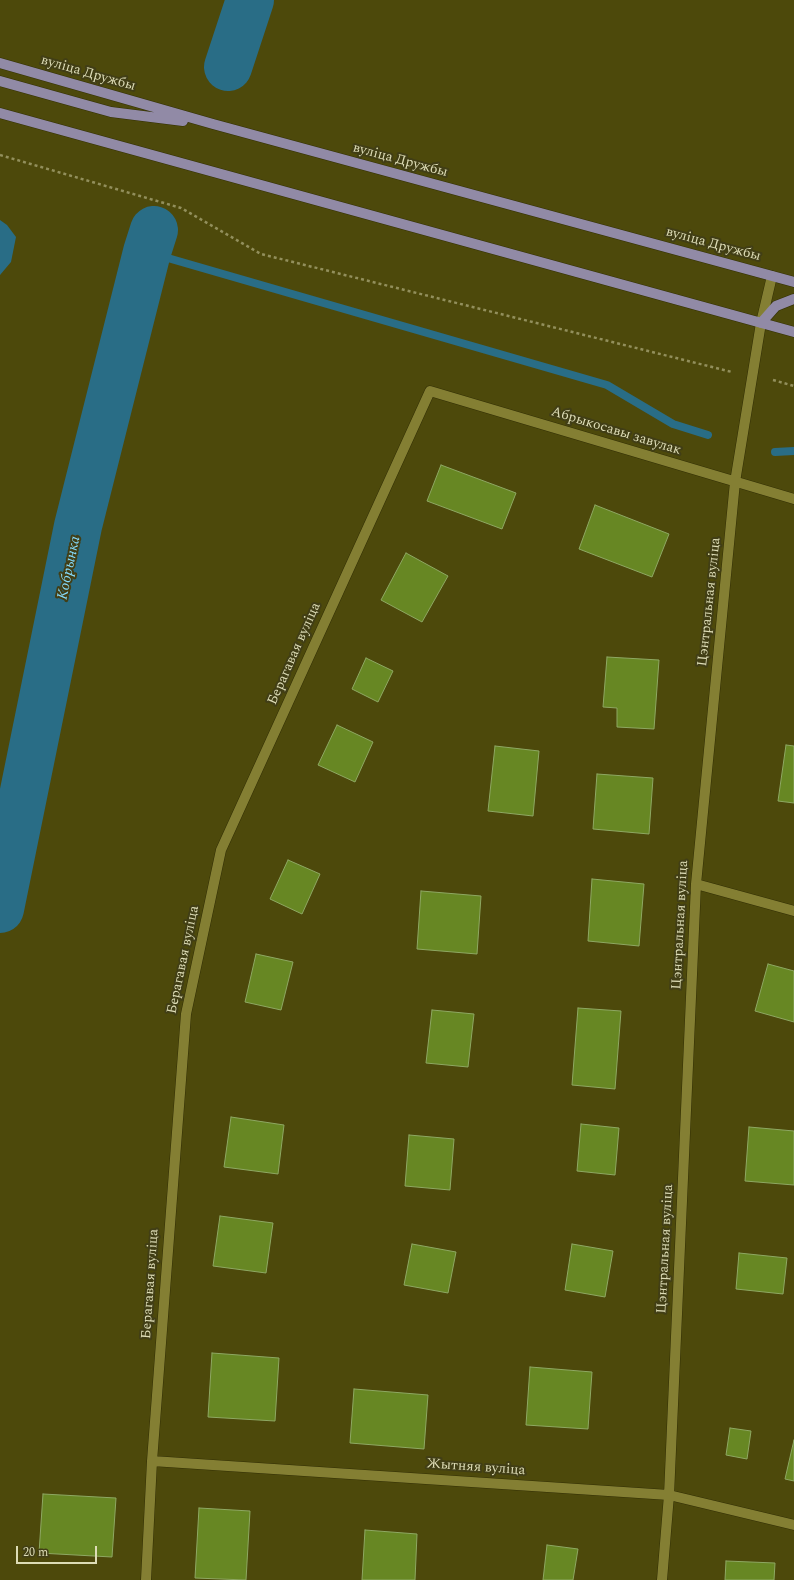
<!DOCTYPE html>
<html>
<head>
<meta charset="utf-8">
<style>
  body { margin:0 }
  #map { position:relative; width:794px; height:1580px; overflow:hidden; background:#4d490b; font-family:Spectral,serif }
  canvas { display:block }
  .scale { position:absolute; left:16px; top:1546px; width:81px; height:18px; box-sizing:border-box; border:2px solid #dddcb6; border-top:0; padding-left:5px; font-size:12px; line-height:14px; white-space:nowrap; color:#dddcb6; -webkit-text-stroke:3px #413e16; paint-order:stroke }
</style>
</head>
<body>
<div id="map">
<canvas width="794" height="1580"></canvas>
<div class="scale">20 m</div>
</div>
<script>
const ctx = document.querySelector('canvas').getContext('2d');
ctx.lineJoin = 'round';
function paint(path, color) {
  ctx.fillStyle = color;
  ctx.fill(path, 'evenodd');
}
function poly(rows) {
  const path = new Path2D();
  for (const r of rows) {
    path.moveTo(r[0], r[1]);
    for (let i = 2; i < r.length; i += 2) path.lineTo(r[i], r[i + 1]);
  }
  return path;
}
function trace(path, color, width, dash) {
  ctx.strokeStyle = color;
  ctx.lineWidth = width;
  ctx.lineCap = dash ? 'butt' : 'round';
  ctx.setLineDash(dash || []);
  ctx.stroke(path);
}
function drawText(font, color, halo, rows, align = 'center') {
  ctx.font = font + ' Spectral,serif';
  ctx.lineWidth = 4;
  ctx.setLineDash([]);
  ctx.textBaseline = 'middle';
  ctx.strokeStyle = halo;
  ctx.fillStyle = color;
  for (const [text, x, y, turn = 0] of rows) {
    ctx.save();
    ctx.translate(x, y);
    ctx.rotate((+turn || 0) * Math.PI / 180);
    ctx.textAlign = isNaN(turn) ? turn : align;
    if (halo) ctx.strokeText(text, 0, 0);
    ctx.fillText(text, 0, 0);
    ctx.restore();
  }
}
paint(poly([
  [0,220,7,225,16,237,11,262,0,275]
]), '#296d86');
trace(poly([
  [147,252,607,385,673,424,708,435],
  [775,452,794,451]
]), '#296d86', 8);
trace(poly([
  [228,67,250,0],
  [0,909,78,526,147,252,154,230]
]), '#296d86', 48);
const building = poly([
  [441,465,516,493,502,529,427,501,441,465],
  [595,505,669,534,652,577,579,549,595,505],
  [406,553,448,576,422,622,381,600,406,553],
  [607,657,659,660,654,729,617,727,617,708,603,707,607,657],
  [366,658,393,671,378,702,352,689,366,658],
  [337,725,373,742,355,782,318,765,337,725],
  [786,745,794,746,794,803,778,801,786,745],
  [495,746,539,751,533,816,488,811,495,746],
  [597,774,653,778,649,834,593,829,597,774],
  [288,860,320,874,302,914,270,899,288,860],
  [592,879,644,884,639,946,588,941,592,879],
  [421,891,481,896,477,954,417,949,421,891],
  [256,954,293,962,281,1010,245,1002,256,954],
  [768,964,794,971,794,1022,755,1011,768,964],
  [578,1008,621,1011,615,1089,572,1085,578,1008],
  [432,1010,474,1014,468,1067,426,1063,432,1010],
  [231,1117,284,1125,278,1174,224,1167,231,1117],
  [581,1124,619,1128,615,1175,577,1171,581,1124],
  [749,1127,794,1131,794,1185,745,1181,749,1127],
  [409,1135,454,1139,450,1190,405,1186,409,1135],
  [220,1216,273,1223,266,1273,213,1266,220,1216],
  [412,1244,456,1252,448,1293,404,1285,412,1244],
  [572,1244,613,1251,605,1297,565,1290,572,1244],
  [739,1253,787,1258,783,1294,736,1289,739,1253],
  [212,1353,279,1358,275,1421,208,1417,212,1353],
  [530,1367,592,1372,588,1429,526,1425,530,1367],
  [354,1389,428,1395,424,1449,350,1443,354,1389],
  [730,1428,751,1431,747,1459,726,1455,730,1428],
  [794,1440,794,1481,785,1479,794,1440],
  [43,1494,116,1498,112,1557,39,1553,43,1494],
  [199,1508,250,1511,246,1580,195,1578,199,1508],
  [365,1530,417,1534,415,1580,362,1580,365,1530],
  [547,1545,578,1549,573,1580,543,1580,547,1545],
  [726,1561,775,1563,774,1580,725,1580,726,1561]
]);
paint(building, '#678723');
trace(building, '#8ea863', 1);
const minor = poly([
  [696,884,794,911],
  [152,1461,669,1495,794,1525],
  [146,1580,152,1461,186,1014,221,850,430,391,794,499],
  [662,1580,669,1495,696,884,735,482,761,323,772,276]
]);
const primary = poly([
  [0,63,213,124,794,282],
  [0,81,111,112,183,121],
  [0,113,794,332],
  [761,323,776,306,794,299]
]);
trace(minor, '#322f05', 11);
trace(primary, '#322f05', 11);
trace(poly([
  [0,155,181,208,261,254,732,372],
  [773,380,794,386]
]), '#928f5c', 2.5, [3, 3]);
trace(minor, '#847f33', 10);
trace(primary, '#918aa6', 10);
drawText('14px', '#dddcb6', '#413e16', [
  ["вуліца Дружбы",88,74,16],
  ["вуліца Дружбы",400,161,15],
  ["вуліца Дружбы",713,245,15],
  ["Абрыкосавы завулак",616,432,17],
  ["Цэнтральная вуліца",710,602,-84],
  ["Берагавая вуліца",295,654,-66],
  ["Цэнтральная вуліца",681,925,-87],
  ["Берагавая вуліца",184,960,-78],
  ["Цэнтральная вуліца",666,1249,-87],
  ["Берагавая вуліца",151,1284,-86],
  ["Жытняя вуліца",476,1468,4]
]);
drawText('italic 15px', '#85dbfd', '#413e16', [
  ["Кобрынка",70,568,-78]
]);
</script>
</body>
</html>
